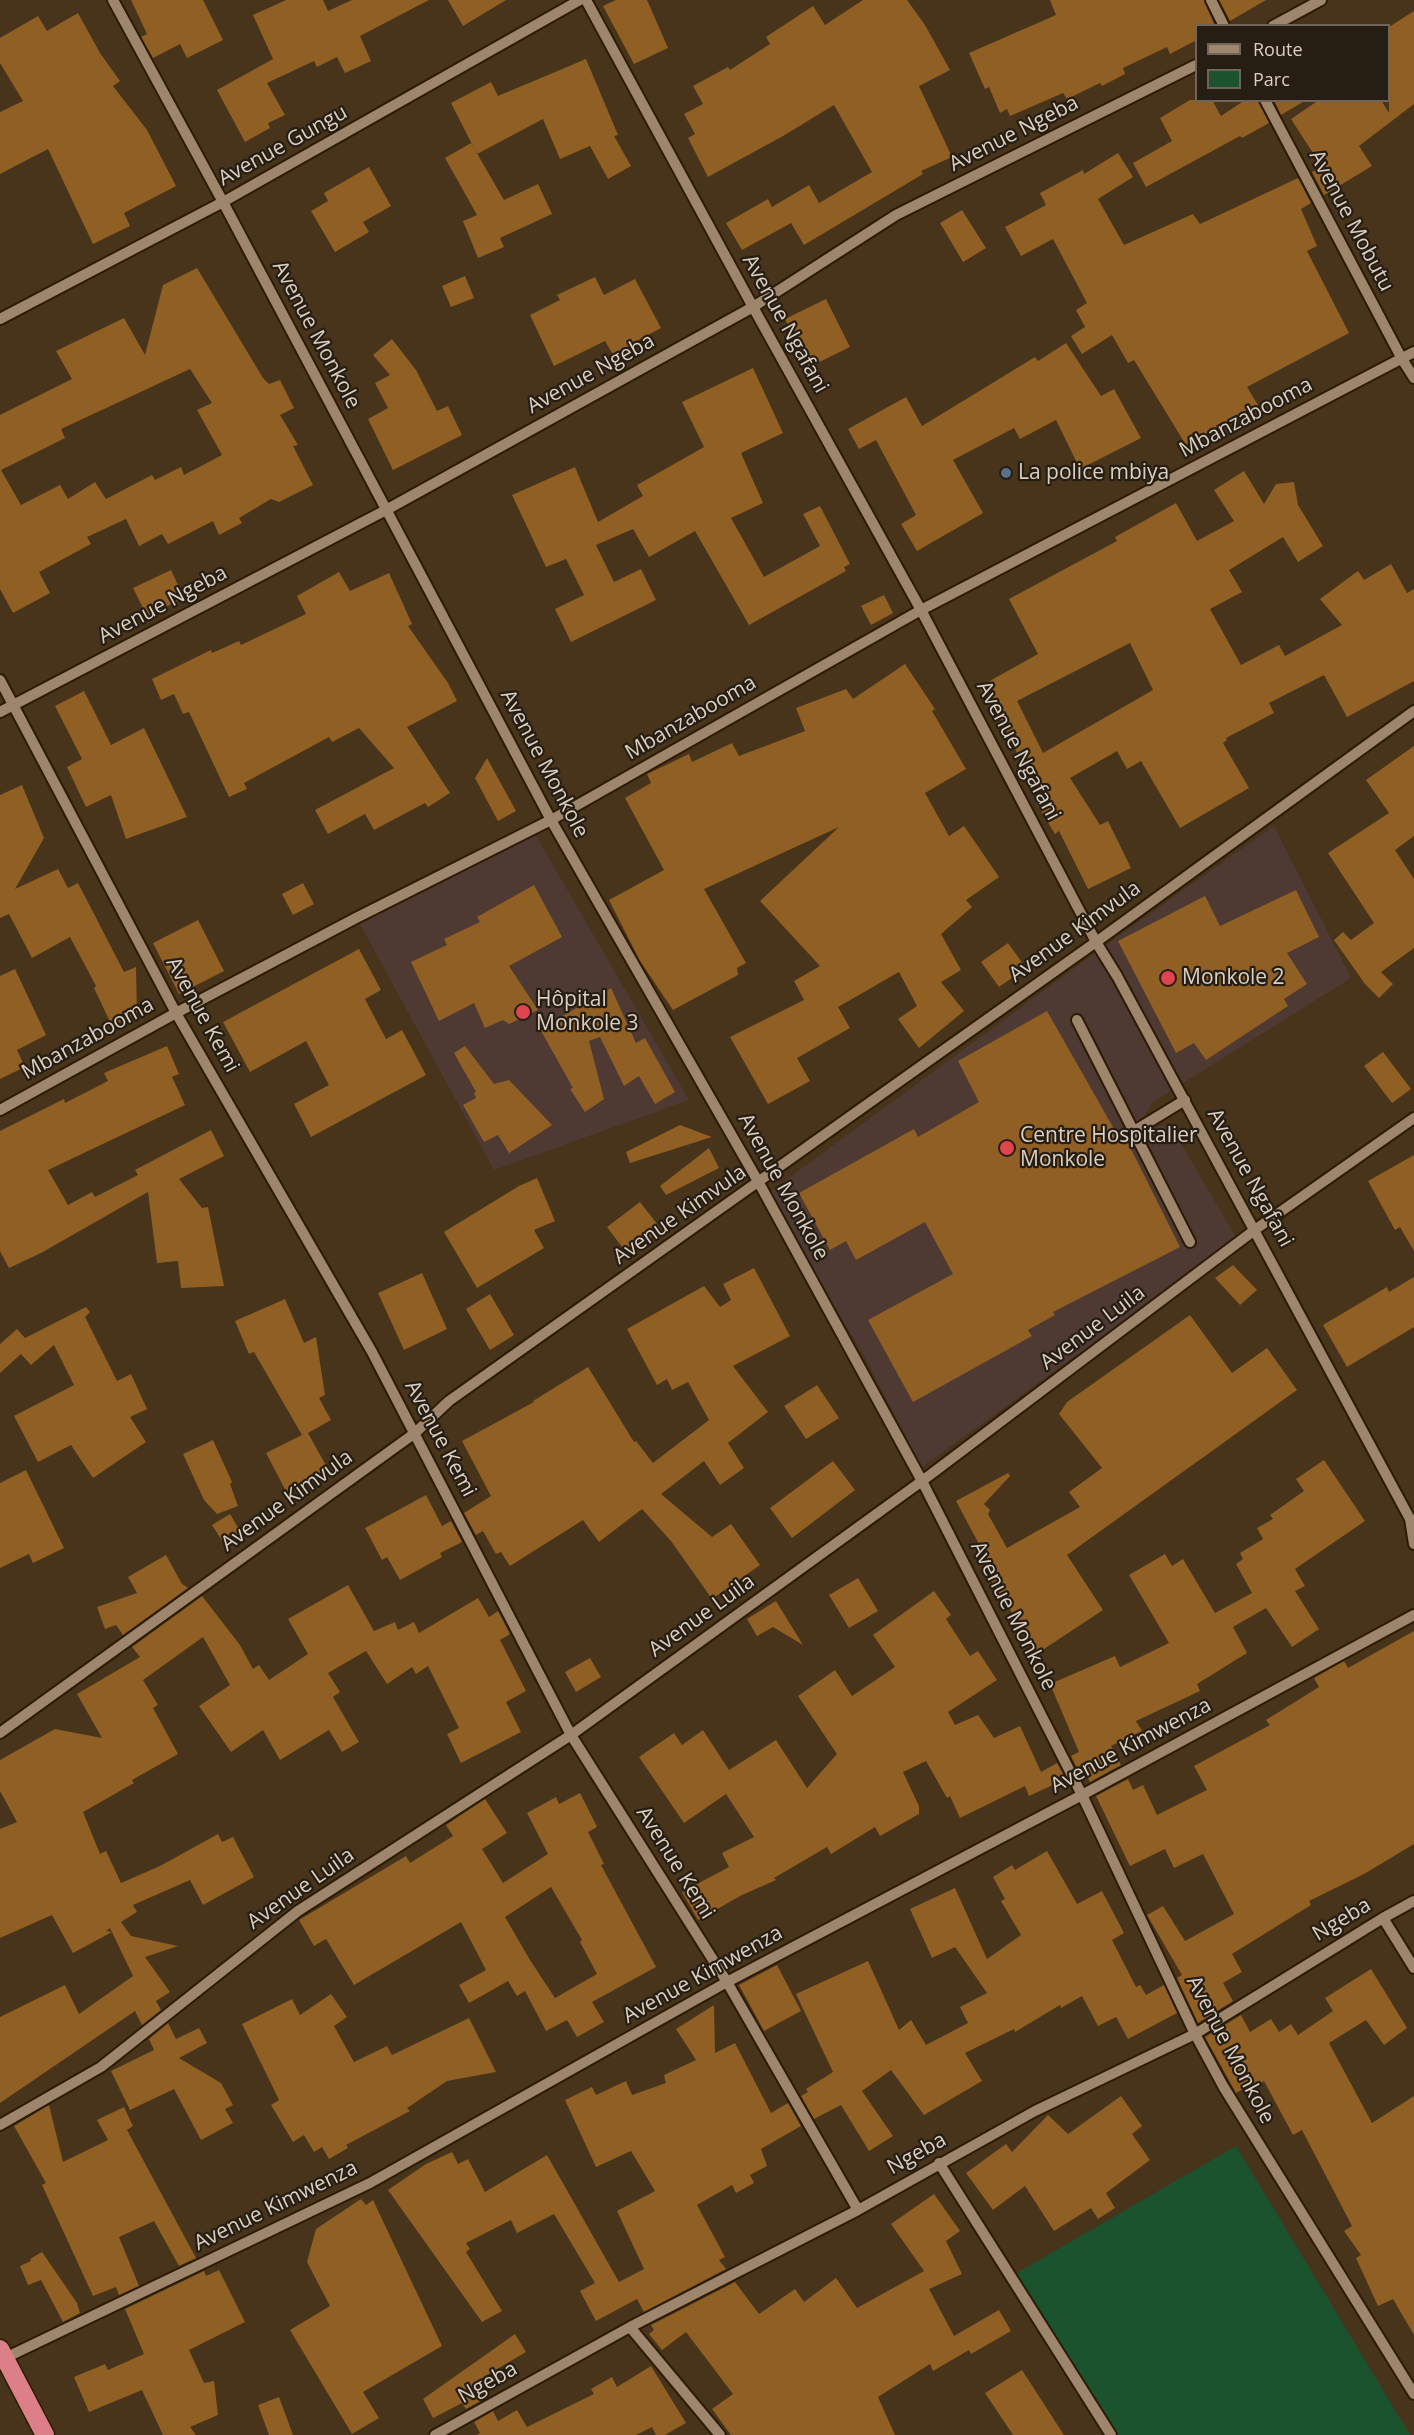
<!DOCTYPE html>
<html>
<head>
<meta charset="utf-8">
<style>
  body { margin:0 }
  #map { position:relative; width:1414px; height:2435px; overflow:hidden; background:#47341b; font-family:"Open Sans",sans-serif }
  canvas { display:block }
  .legend { position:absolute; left:1195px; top:24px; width:195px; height:78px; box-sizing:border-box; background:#261d13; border:2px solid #6e6459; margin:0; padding:8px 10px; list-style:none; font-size:18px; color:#dbcfc1 }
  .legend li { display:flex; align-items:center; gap:12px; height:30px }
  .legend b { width:30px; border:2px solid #6e6459 }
</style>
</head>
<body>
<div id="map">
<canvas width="1414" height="2435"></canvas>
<ul class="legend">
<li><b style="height:8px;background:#9d866c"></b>Route</li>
<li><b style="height:16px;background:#1a532e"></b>Parc</li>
</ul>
</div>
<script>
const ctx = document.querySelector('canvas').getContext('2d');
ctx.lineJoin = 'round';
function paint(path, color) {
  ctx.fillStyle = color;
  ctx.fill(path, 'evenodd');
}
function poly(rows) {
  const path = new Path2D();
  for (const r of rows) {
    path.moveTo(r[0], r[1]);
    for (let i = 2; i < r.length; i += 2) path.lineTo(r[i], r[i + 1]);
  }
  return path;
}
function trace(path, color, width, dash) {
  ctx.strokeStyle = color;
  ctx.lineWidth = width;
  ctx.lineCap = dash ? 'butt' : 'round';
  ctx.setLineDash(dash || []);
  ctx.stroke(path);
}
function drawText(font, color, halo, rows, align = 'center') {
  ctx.font = font + ' "Open Sans",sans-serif';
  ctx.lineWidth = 4.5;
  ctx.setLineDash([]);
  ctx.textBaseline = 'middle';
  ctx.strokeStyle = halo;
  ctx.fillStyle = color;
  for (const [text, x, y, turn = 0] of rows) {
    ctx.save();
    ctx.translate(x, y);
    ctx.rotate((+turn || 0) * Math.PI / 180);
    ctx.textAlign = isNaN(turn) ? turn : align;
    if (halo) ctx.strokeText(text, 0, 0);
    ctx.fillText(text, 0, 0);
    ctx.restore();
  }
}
paint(poly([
  [1274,826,1351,978,1153,1102,1146,1113,1154,1127,1163,1125,1173,1130,1237,1239,922,1467,863,1354,825,1291,771,1191,1110,942],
  [535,834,689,1100,494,1170,360,924]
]), '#4e3a33');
paint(poly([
  [1236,2146,1410,2435,1115,2435,1015,2274]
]), '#1a532e');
paint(poly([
  [131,0,203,0,223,40,187,58,180,44,153,58,141,37,147,34],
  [286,0,323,0,328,11,352,0,429,0,360,36,371,61,345,73,337,57,317,67,314,61,267,83,285,115,268,123,270,128,245,142,217,90,273,59,253,15],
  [448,0,506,0,463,26],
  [616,0,647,0,668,48,634,64,603,6],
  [863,0,907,0,925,25,950,70,919,86,952,157,921,171,923,174,804,245,791,223,742,250,726,223,768,199,772,207,809,185,819,203,872,172,834,105,783,136,708,177,688,138,695,134,684,114,703,104,693,86,728,67,730,70,770,44,766,37,813,6,825,25],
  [1050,0,1204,0,1215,26,1197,26,1197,40,1170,54,1167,47,1123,68,1125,74,1102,86,1100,83,1067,99,1063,93,1010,116,1007,109,1000,113,989,87,985,89,969,53,1056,15],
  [1219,0,1266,0,1230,21],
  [1414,11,1414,104,1359,146,1372,166,1324,195,1312,172,1322,167,1291,119,1319,100,1381,100,1389,113,1389,27],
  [78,13,100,53,120,81,113,86,147,130,176,186,124,213,130,226,93,244,48,149,0,174,0,112,23,101,0,63,0,38,38,16,47,31],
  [586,59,618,135,614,136,631,166,608,179,590,146,560,159,543,119,477,154,451,103,491,82,498,96],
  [1190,100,1212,100,1221,116,1245,100,1258,100,1269,123,1242,138,1240,136,1146,187,1133,163,1172,141,1160,118],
  [1274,100,1306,100,1281,115],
  [471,143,504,200,538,184,552,214,500,238,504,247,478,258,463,221,477,215,445,158],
  [1118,153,1133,177,1098,199,1124,245,1193,214,1200,224,1298,178,1311,203,1301,209,1317,246,1307,251,1349,333,1247,387,1258,405,1186,445,1134,360,1128,363,1112,335,1082,354,1071,336,1085,327,1076,310,1087,303,1053,239,1021,256,1005,227,1046,205,1040,193,1083,170,1084,174],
  [369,167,391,206,363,222,369,232,335,252,311,211,328,201,324,193],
  [962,210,986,248,963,262,940,223],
  [197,268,263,378,269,384,280,380,294,408,280,415,298,445,293,446,313,485,279,502,271,499,239,518,242,523,219,535,213,521,168,544,162,534,139,546,126,519,87,537,91,544,39,572,50,593,13,613,0,589,0,415,72,379,56,351,124,318,145,355,163,285],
  [190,369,212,403,197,410,222,455,184,475,181,467,155,480,152,475,106,499,95,482,68,499,60,485,21,505,1,470,65,438,61,429],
  [465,276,474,298,451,307,442,286],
  [595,277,604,295,635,279,661,328,631,344,633,348,615,358,605,341,554,366,530,315,560,300,557,295],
  [826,299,850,347,809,367,785,319],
  [392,339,416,370,437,411,448,406,462,435,393,470,368,419,388,408,375,383,390,375,373,355],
  [1066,343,1101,396,1114,389,1141,438,1080,469,1056,420,1020,439,1014,428,953,460,983,513,917,551,901,524,916,515,876,440,859,449,848,429,906,397,922,426,1035,357,1038,361],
  [753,368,783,433,741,453,763,503,731,518,764,577,820,546,803,514,820,506,850,564,844,567,846,571,749,625,695,531,649,557,633,529,596,545,614,582,641,569,656,600,571,642,555,609,584,595,566,559,546,567,512,495,575,467,598,522,643,496,637,485,704,447,682,402],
  [1244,471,1264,504,1276,484,1294,482,1298,505,1323,546,1298,562,1283,537,1229,570,1242,592,1210,609,1241,665,1279,645,1285,656,1342,625,1320,599,1358,571,1364,580,1391,564,1407,593,1414,589,1414,681,1347,717,1324,675,1269,703,1274,713,1226,738,1227,740,1223,743,1249,788,1180,828,1141,761,1127,769,1117,751,1070,778,1100,825,1108,821,1131,868,1088,889,1059,831,1055,834,1036,803,1049,795,1017,753,994,705,990,707,979,687,1038,654,1009,599,1117,541,1115,537,1176,503,1197,541,1234,521,1214,490],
  [1130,643,1153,690,1043,753,1017,701],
  [171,570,184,598,147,616,133,588],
  [339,572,350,591,389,573,412,624,408,626,448,683,457,701,407,727,450,793,428,807,425,803,374,830,365,814,328,834,315,810,394,768,359,728,332,742,329,737,244,783,247,789,229,797,189,712,183,714,174,694,161,700,152,679,211,650,212,653,239,641,241,645,306,614,297,596],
  [884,595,893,613,871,625,861,606],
  [905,664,935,709,932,711,966,769,925,793,949,836,964,826,999,877,966,900,972,907,941,934,961,970,941,982,964,1011,919,1048,898,1019,917,1006,899,972,838,1007,850,1028,797,1058,810,1081,768,1104,730,1037,804,1000,794,981,820,966,760,901,839,827,704,889,746,963,737,968,738,975,673,1010,640,961,609,900,664,870,625,798,651,783,647,774,689,754,692,762,732,743,739,756,805,731,796,708,846,689,853,699],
  [84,691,111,745,144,728,187,817,126,839,111,795,86,807,67,767,82,759,55,706],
  [1414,746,1414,836,1395,850,1414,879,1414,948,1381,972,1393,984,1379,998,1365,984,1334,940,1343,932,1351,940,1374,923,1328,853,1389,813,1366,780],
  [487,758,516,811,498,821,475,778],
  [22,785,44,838,15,889,58,869,68,888,78,883,124,972,136,967,137,1014,112,1026,94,988,96,986,70,937,32,958,9,914,0,918,0,795],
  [303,883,314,904,293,915,282,894],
  [534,885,562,937,509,966,538,1010,509,1024,503,1020,485,1028,474,1003,439,1021,411,962,447,945,444,939,480,922,477,917],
  [1296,890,1319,937,1287,953,1307,984,1284,999,1288,1006,1206,1060,1194,1043,1176,1053,1118,941,1205,896,1220,926],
  [198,920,224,971,179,994,153,943],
  [1008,943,1026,968,999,987,981,962],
  [359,949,381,990,365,999,386,1039,402,1030,426,1075,311,1137,294,1104,329,1085,306,1041,250,1072,223,1022],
  [15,969,46,1035,17,1050,25,1067,0,1079,0,976],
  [611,988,636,1043,645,1038,675,1092,655,1104,639,1076,624,1086,600,1037,589,1041,604,1099,585,1112,570,1089,573,1088,540,1029],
  [1047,1011,1118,1136,1123,1133,1180,1247,1053,1312,1055,1315,1028,1330,1032,1336,913,1402,868,1320,953,1274,925,1222,856,1260,846,1241,830,1250,799,1193,914,1129,918,1137,979,1102,958,1061],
  [167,1046,179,1074,172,1077,185,1105,48,1170,68,1205,92,1192,95,1197,138,1175,135,1170,211,1130,224,1156,179,1179,202,1208,208,1207,224,1286,181,1288,178,1261,157,1263,148,1192,41,1253,9,1268,0,1251,0,1131,64,1099,65,1103,108,1081,104,1073],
  [465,1046,494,1084,509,1080,552,1125,509,1153,498,1135,484,1142,463,1105,476,1098,474,1093,476,1092,454,1053],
  [1383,1052,1411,1089,1392,1103,1364,1066],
  [680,1125,712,1137,630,1163,626,1152],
  [709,1148,719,1168,666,1195,660,1186],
  [1414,1155,1414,1251,1400,1227,1395,1230,1368,1181],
  [537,1178,555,1221,534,1230,544,1248,477,1288,444,1232,519,1186],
  [640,1202,661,1229,628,1255,607,1227],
  [1233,1265,1257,1290,1240,1305,1215,1278],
  [754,1268,790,1336,733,1366,768,1412,728,1443,744,1468,720,1485,704,1461,661,1494,712,1537,731,1524,760,1565,712,1599,671,1541,642,1509,599,1542,583,1520,510,1566,501,1552,496,1554,483,1531,476,1535,464,1513,491,1496,462,1441,534,1402,533,1401,588,1367,634,1442,636,1441,653,1463,709,1420,688,1382,672,1390,667,1379,657,1385,627,1329,704,1286,720,1307,731,1300,723,1284],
  [422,1273,447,1329,404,1350,378,1293],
  [1414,1277,1414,1327,1347,1367,1323,1325,1387,1287,1389,1292],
  [490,1294,514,1335,490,1350,466,1309],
  [285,1299,304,1343,316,1337,325,1395,319,1398,331,1420,308,1433,329,1471,287,1493,266,1453,302,1435,254,1352,249,1354,235,1321],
  [86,1307,90,1312,85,1317,117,1381,131,1374,147,1409,130,1417,146,1442,93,1478,71,1445,38,1462,14,1416,74,1385,54,1345,31,1365,21,1354,0,1373,0,1344,17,1329,25,1338],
  [1190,1315,1232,1373,1267,1348,1297,1390,1067,1555,1103,1610,1038,1653,988,1576,993,1573,977,1549,980,1546,956,1501,1008,1473,1010,1476,984,1504,990,1510,988,1514,1007,1548,1080,1507,1069,1492,1102,1468,1059,1414,1067,1402],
  [817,1385,839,1418,806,1439,784,1406],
  [213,1440,232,1482,230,1484,238,1506,217,1514,204,1500,183,1454],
  [1324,1460,1365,1521,1295,1569,1305,1586,1295,1591,1319,1629,1292,1647,1266,1608,1233,1627,1247,1653,1197,1684,1200,1691,1136,1721,1142,1731,1111,1746,1121,1765,1090,1782,1085,1772,1080,1775,1071,1756,1079,1752,1050,1684,1115,1656,1120,1667,1169,1643,1129,1575,1165,1554,1172,1566,1183,1559,1215,1613,1252,1593,1236,1564,1243,1559,1240,1553,1263,1539,1257,1528,1273,1519,1270,1515,1304,1491,1296,1479],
  [833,1461,855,1490,792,1538,770,1508],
  [26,1470,64,1548,33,1563,29,1554,0,1568,0,1483],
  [426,1495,442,1526,451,1521,462,1542,440,1553,442,1557,400,1580,387,1557,382,1560,365,1528],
  [230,1514,243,1536,226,1547,212,1525],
  [166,1555,182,1584,188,1588,123,1635,116,1625,105,1629,97,1607,137,1593,128,1577],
  [858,1578,878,1611,849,1628,829,1595],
  [348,1585,374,1631,395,1622,398,1630,414,1622,419,1633,478,1598,489,1617,498,1611,510,1634,500,1640,526,1691,506,1702,521,1732,461,1763,447,1734,459,1728,428,1666,416,1674,412,1667,387,1684,366,1651,328,1673,340,1692,333,1697,359,1742,342,1752,329,1730,280,1760,263,1730,231,1752,199,1706,230,1685,203,1637,143,1680,158,1705,153,1708,178,1754,132,1780,134,1783,83,1812,100,1854,106,1851,121,1883,160,1866,218,1834,222,1842,233,1837,254,1877,203,1905,190,1880,133,1905,137,1912,121,1922,131,1936,178,1946,145,1957,170,1992,156,2001,161,2010,142,2025,135,2011,0,2103,0,2017,65,1985,79,2014,133,1976,110,1928,106,1931,112,1932,73,1953,52,1915,0,1938,0,1829,17,1822,0,1791,0,1760,55,1729,102,1738,77,1694,140,1657,132,1647,202,1596,240,1645,253,1669,259,1665,269,1680,308,1654,288,1619],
  [934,1591,951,1615,946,1619,970,1656,978,1651,997,1680,948,1712,955,1725,978,1715,994,1738,1020,1726,1041,1772,1057,1763,1066,1779,1029,1796,1025,1786,960,1818,950,1796,947,1798,926,1761,903,1772,919,1806,919,1814,880,1836,875,1827,831,1854,827,1847,774,1878,776,1880,742,1895,698,1920,682,1892,729,1867,722,1853,754,1837,726,1794,684,1823,639,1757,674,1733,682,1745,703,1730,729,1770,776,1740,807,1788,837,1754,798,1696,835,1670,852,1696,895,1667,873,1635],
  [776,1601,803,1645,773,1627,757,1636,747,1619],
  [1414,1631,1414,1844,1364,1874,1309,1901,1311,1905,1232,1954,1242,1972,1223,1983,1233,2001,1198,2023,1177,1978,1182,1975,1147,1915,1163,1906,1185,1941,1234,1914,1203,1854,1174,1868,1165,1849,1130,1866,1096,1796,1128,1779,1133,1790,1143,1785,1157,1815,1207,1790,1194,1766,1270,1725,1266,1720,1319,1687,1314,1678,1344,1661,1348,1668],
  [590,1658,601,1677,576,1692,565,1672],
  [580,1793,597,1827,588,1832,604,1864,601,1865,656,1967,592,2002,604,2022,577,2037,567,2020,546,2031,525,1991,517,1996,508,1981,469,2003,459,1985,486,1970,461,1922,354,1985,326,1939,314,1946,299,1920,406,1856,410,1863,453,1836,446,1825,485,1799,507,1833,482,1849,503,1883,548,1854,527,1813,556,1797,559,1804],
  [551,1887,582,1940,580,1942,597,1974,555,1998,530,1960,505,1917],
  [1047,1851,1077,1904,1102,1891,1124,1933,1112,1940,1136,1987,1140,1985,1146,1995,1164,1985,1177,2013,1128,2039,1116,2017,1098,2026,1082,1996,1061,2008,1060,2005,1015,2032,1014,2029,965,2053,982,2081,924,2115,891,2070,862,2091,893,2136,869,2151,841,2105,814,2119,801,2096,808,2092,806,2089,833,2072,796,1994,868,1961,899,2030,911,2020,926,2045,968,2023,960,2007,987,1993,955,1947,932,1958,910,1909,955,1888,987,1959,1021,1935,1001,1901,1005,1899,993,1877,1012,1865,1015,1870],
  [777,1965,801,2011,764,2031,739,1985],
  [1371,1969,1407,2028,1384,2045,1366,2020,1329,2043,1372,2123,1414,2096,1414,2335,1393,2299,1378,2306,1356,2258,1361,2255,1344,2231,1352,2226,1302,2130,1293,2135,1264,2081,1252,2089,1250,2085,1236,2093,1205,2037,1241,2015,1250,2032,1271,2019,1279,2032,1291,2024,1298,2035,1333,2011,1325,1998],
  [331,1994,347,2017,334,2026,354,2062,387,2046,392,2055,469,2018,496,2072,447,2081,407,2108,410,2111,346,2145,348,2148,329,2159,322,2147,314,2152,304,2135,293,2142,271,2105,279,2100,242,2024,292,1999,300,2015],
  [714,2005,715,2053,735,2043,771,2113,788,2103,801,2126,761,2149,767,2166,750,2175,754,2183,736,2193,732,2185,697,2205,725,2257,719,2260,726,2269,644,2312,637,2299,596,2321,580,2291,595,2283,554,2214,517,2233,511,2220,466,2243,470,2249,466,2252,502,2311,482,2322,388,2190,426,2164,452,2152,458,2164,468,2159,485,2192,547,2155,619,2282,644,2269,617,2211,655,2191,631,2151,596,2167,565,2100,592,2087,596,2095,626,2081,632,2095,666,2083,664,2075,696,2060,676,2029],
  [168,2023,176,2039,199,2028,207,2043,179,2058,221,2083,233,2105,225,2109,233,2123,201,2140,174,2089,130,2110,111,2071,154,2050,149,2039],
  [1121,2096,1142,2126,1132,2134,1150,2160,1106,2193,1115,2208,1098,2219,1091,2208,1054,2231,1025,2186,993,2210,966,2173,1006,2144,1012,2152,1048,2115,1068,2134],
  [49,2105,63,2162,108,2140,97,2120,124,2107,133,2126,127,2130,196,2258,179,2266,154,2221,119,2237,139,2286,119,2295,116,2287,93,2296,42,2185,46,2183,14,2126],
  [934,2194,960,2231,946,2241,962,2274,929,2289,954,2336,999,2310,1011,2331,971,2354,969,2350,933,2371,930,2364,878,2397,895,2435,731,2435,712,2409,733,2394,686,2332,662,2350,649,2334,654,2330,651,2325,735,2282,759,2314,795,2289,804,2302,836,2278,857,2308,924,2271,891,2224],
  [361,2199,366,2205,373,2200,442,2346,363,2392,379,2418,352,2434,290,2330,330,2306,307,2262,316,2229],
  [42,2252,77,2303,80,2313,63,2322,41,2280,28,2285,20,2266,31,2261,30,2259],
  [219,2270,245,2322,189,2350,204,2383,214,2381,218,2415,190,2427,196,2435,163,2435,142,2390,89,2412,74,2377,105,2364,108,2370,144,2354,125,2309,204,2271,206,2276],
  [515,2334,526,2352,477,2381,486,2398,466,2409,462,2403,433,2418,423,2399],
  [651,2366,686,2423,665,2435,656,2435,652,2427,636,2435,477,2435,480,2433,474,2422,493,2411,498,2421,517,2410,527,2427,594,2394,591,2389,612,2377,617,2387],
  [1022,2370,1064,2435,1013,2435,985,2393],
  [279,2397,293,2435,269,2435,258,2405]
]), '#905f24');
const minor = poly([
  [113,0,223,202,551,820,759,1183,922,1481,1082,1795,1195,2034,1223,2086,1414,2394],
  [586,0,753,307,921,610,1096,942,1117,976,1410,1519,1414,1520],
  [1211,0,1224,26],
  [1273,26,1321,0],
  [1265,100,1402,359,1414,378],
  [0,319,223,202,580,0],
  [0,680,176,1013,372,1352,571,1735,727,1982,858,2210],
  [0,712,386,510,753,307,896,215,1196,65],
  [1077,1020,1190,1242],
  [0,1110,176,1013,356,918,551,820,921,610,1414,352],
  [1134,1131,1185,1100],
  [1410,1519,1414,1544],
  [0,1733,415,1433,449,1401,1096,942,1414,711],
  [1383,1918,1414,1968],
  [0,2125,101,2067,298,1911,571,1735,922,1481,1256,1229,1414,1118],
  [939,2163,1111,2435],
  [630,2327,720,2435],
  [5,2358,370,2183,727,1982,1082,1795,1414,1615],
  [435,2435,630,2327,858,2210,1035,2111,1195,2034,1383,1918,1414,1901]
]);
const highway = poly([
  [0,2349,45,2435]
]);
trace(minor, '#2c1b03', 14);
trace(highway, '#2c1b03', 21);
trace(minor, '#9d866c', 10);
trace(highway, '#dd7f89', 18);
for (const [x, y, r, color] of [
  [1006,473,6,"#5c6f8a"],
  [1168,978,8,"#e0444e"],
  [523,1012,8,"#e0444e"],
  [1007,1148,8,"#e0444e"]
]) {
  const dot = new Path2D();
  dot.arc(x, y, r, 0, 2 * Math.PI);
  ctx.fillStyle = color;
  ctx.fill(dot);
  trace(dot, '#261d13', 2);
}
drawText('21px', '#dbcfc1', '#261d13', [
  ["Avenue Ngeba",1014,134,-27],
  ["Avenue Gungu",283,146,-29],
  ["Avenue Mobutu",1351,221,62],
  ["Avenue Ngafani",785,324,61],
  ["Avenue Monkole",316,335,62],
  ["Avenue Ngeba",591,374,-29],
  ["Mbanzabooma",1246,418,-28],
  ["Avenue Ngeba",163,605,-28],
  ["Mbanzabooma",691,718,-30],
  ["Avenue Ngafani",1018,751,62],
  ["Avenue Monkole",544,764,62],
  ["Avenue Kimvula",1075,932,-36],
  ["Avenue Kemi",202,1015,61],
  ["Mbanzabooma",88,1039,-29],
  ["Avenue Ngafani",1250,1178,61],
  ["Avenue Monkole",783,1187,61],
  ["Avenue Kimvula",680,1215,-35],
  ["Avenue Luila",1093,1328,-37],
  ["Avenue Kemi",440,1439,62],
  ["Avenue Kimvula",287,1501,-36],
  ["Avenue Luila",702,1616,-36],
  ["Avenue Monkole",1013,1616,63],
  ["Avenue Kimwenza",1131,1746,-28],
  ["Avenue Kemi",675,1863,58],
  ["Avenue Luila",301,1889,-35],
  ["Ngeba",1342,1920,-31],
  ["Avenue Kimwenza",703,1975,-29],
  ["Avenue Monkole",1230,2050,62],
  ["Ngeba",917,2154,-29],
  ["Avenue Kimwenza",276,2206,-26],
  ["Ngeba",488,2383,-29]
]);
drawText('21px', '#dbcfc1', '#261d13', [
  ["La police mbiya",1018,473],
  ["Monkole 2",1182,978],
  ["Hôpital",536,1000],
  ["Monkole 3",536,1024],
  ["Centre Hospitalier",1020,1136],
  ["Monkole",1020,1160]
], 'left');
</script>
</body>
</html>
